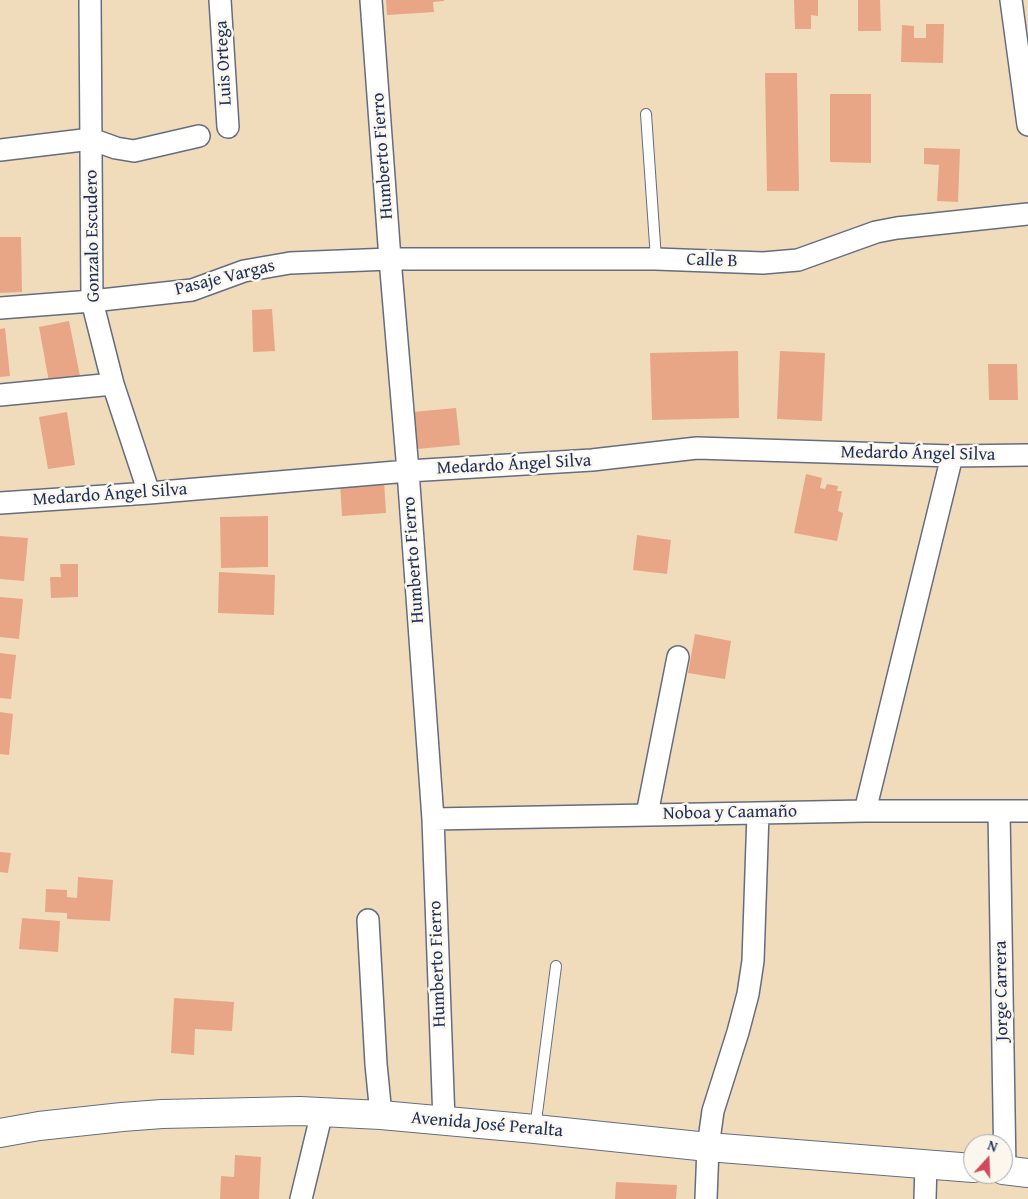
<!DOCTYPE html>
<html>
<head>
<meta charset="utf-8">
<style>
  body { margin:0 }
  #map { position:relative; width:1028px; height:1199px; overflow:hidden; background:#f0dcbb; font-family:"Gentium Book Plus",serif }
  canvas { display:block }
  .north { position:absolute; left:963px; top:1134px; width:50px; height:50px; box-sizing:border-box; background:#fbf7ec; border:1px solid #a1a7b3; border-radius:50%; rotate:20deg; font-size:14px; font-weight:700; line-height:20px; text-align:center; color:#1b2f5e }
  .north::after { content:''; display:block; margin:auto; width:18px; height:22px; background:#d1495b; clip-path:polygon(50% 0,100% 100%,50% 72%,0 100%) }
</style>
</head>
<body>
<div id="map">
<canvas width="1028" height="1199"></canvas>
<div class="north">N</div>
</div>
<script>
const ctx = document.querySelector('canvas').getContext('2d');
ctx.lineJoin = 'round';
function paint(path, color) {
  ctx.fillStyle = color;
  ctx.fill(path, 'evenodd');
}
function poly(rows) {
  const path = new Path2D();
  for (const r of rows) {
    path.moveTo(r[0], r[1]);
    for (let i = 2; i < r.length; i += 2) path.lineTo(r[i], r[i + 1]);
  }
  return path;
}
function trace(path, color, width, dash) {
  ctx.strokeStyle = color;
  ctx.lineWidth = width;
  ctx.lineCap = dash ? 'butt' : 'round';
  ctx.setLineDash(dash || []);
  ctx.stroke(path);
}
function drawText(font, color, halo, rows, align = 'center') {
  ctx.font = font + ' "Gentium Book Plus",serif';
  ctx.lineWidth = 5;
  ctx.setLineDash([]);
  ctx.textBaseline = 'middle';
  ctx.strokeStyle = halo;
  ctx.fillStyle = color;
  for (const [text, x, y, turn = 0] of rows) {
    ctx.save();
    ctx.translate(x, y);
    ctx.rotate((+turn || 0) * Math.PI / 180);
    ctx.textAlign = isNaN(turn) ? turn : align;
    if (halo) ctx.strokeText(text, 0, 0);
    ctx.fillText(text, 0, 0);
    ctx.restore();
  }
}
paint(poly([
  [386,0,444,0,444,1,433,2,434,12,387,15],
  [794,0,818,0,818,16,811,15,811,29,795,29],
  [858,0,880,0,881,31,858,31],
  [926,24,944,24,943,63,901,62,902,25,914,26,914,38,926,38],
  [765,73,797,73,799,191,767,191],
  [830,94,871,94,871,163,830,162],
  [924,148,960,149,958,202,937,201,939,165,924,164],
  [0,237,21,237,22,292,0,293],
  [272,309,275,351,253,352,252,310],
  [69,321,80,376,49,382,39,327],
  [5,328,10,376,0,377,0,329],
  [738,351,739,418,652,420,650,353],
  [780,351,825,353,822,421,777,419],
  [988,364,1017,364,1018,400,989,400],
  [456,408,460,445,417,449,413,412],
  [67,412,75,465,48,469,39,417],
  [806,474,822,478,820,488,825,489,827,484,838,486,837,491,842,491,838,511,843,513,837,541,794,533],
  [384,480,386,513,342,516,340,482],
  [268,516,268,567,221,568,220,517],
  [637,535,671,540,667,574,633,570],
  [0,536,28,538,24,581,0,579],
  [60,564,78,564,78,597,51,598,50,577,61,577],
  [219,572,275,575,274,615,218,613],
  [0,597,23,599,19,639,0,637],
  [695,634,731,641,725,679,688,673],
  [0,653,16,655,11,699,0,698],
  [0,712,13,714,9,755,0,754],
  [0,852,11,853,8,873,0,872],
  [78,877,113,880,110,921,67,919,67,913,45,912,46,889,67,890,67,897,77,898],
  [22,918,60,921,58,952,19,949],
  [174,998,234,1002,232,1031,195,1029,194,1055,171,1053],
  [235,1155,261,1157,259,1199,220,1199,221,1176,234,1177],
  [616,1182,677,1185,676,1199,615,1199]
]), '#e8a686');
const lane = poly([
  [646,114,656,259],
  [535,1129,556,966]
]);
const street = poly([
  [90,0,92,301,113,384,149,493],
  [220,0,228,127],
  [371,0,390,259,408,471,433,819,444,1121],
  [1011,0,1028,125],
  [0,150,91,139,116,148,134,151,199,136],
  [0,308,92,301,192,290,244,271,290,263,390,259,656,259,763,263,798,260,876,232,897,228,1028,214],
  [0,395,113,384],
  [0,503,149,493,408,471,592,460,697,448,952,456,1028,455],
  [865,811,952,456],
  [999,811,1005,1171],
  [647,814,678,657],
  [433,819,865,811,1028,811],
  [368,920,376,1064,381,1115],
  [301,1199,322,1112],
  [706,1199,708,1147,713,1111,738,1032,748,994,753,961,758,813],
  [925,1199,926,1164]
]);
const highway = poly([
  [0,1133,39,1126,122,1117,162,1114,300,1111,381,1115,535,1129,708,1147,973,1168],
  [1003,1170,1028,1173]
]);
trace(lane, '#666c7f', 12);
trace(street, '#666c7f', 24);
trace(highway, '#666c7f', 30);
trace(lane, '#fff', 10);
trace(street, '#fff', 21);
trace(highway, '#fff', 28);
drawText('18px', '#1b2f5e', '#fbf7ec', [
  ["Luis Ortega",224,63,-93],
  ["Humberto Fierro",383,156,-94],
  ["Gonzalo Escudero",93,236,-91],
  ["Calle B",712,261,2],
  ["Pasaje Vargas",225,278,-14],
  ["Medardo Ángel Silva",918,454,1],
  ["Medardo Ángel Silva",514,465,-3],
  ["Medardo Ángel Silva",110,495,-4],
  ["Humberto Fierro",414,560,-94],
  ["Noboa y Caamaño",730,813,-1],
  ["Humberto Fierro",438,964,-92],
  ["Jorge Carrera",1002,991,-91],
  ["Avenida José Peralta",487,1125,5]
]);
</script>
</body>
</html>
